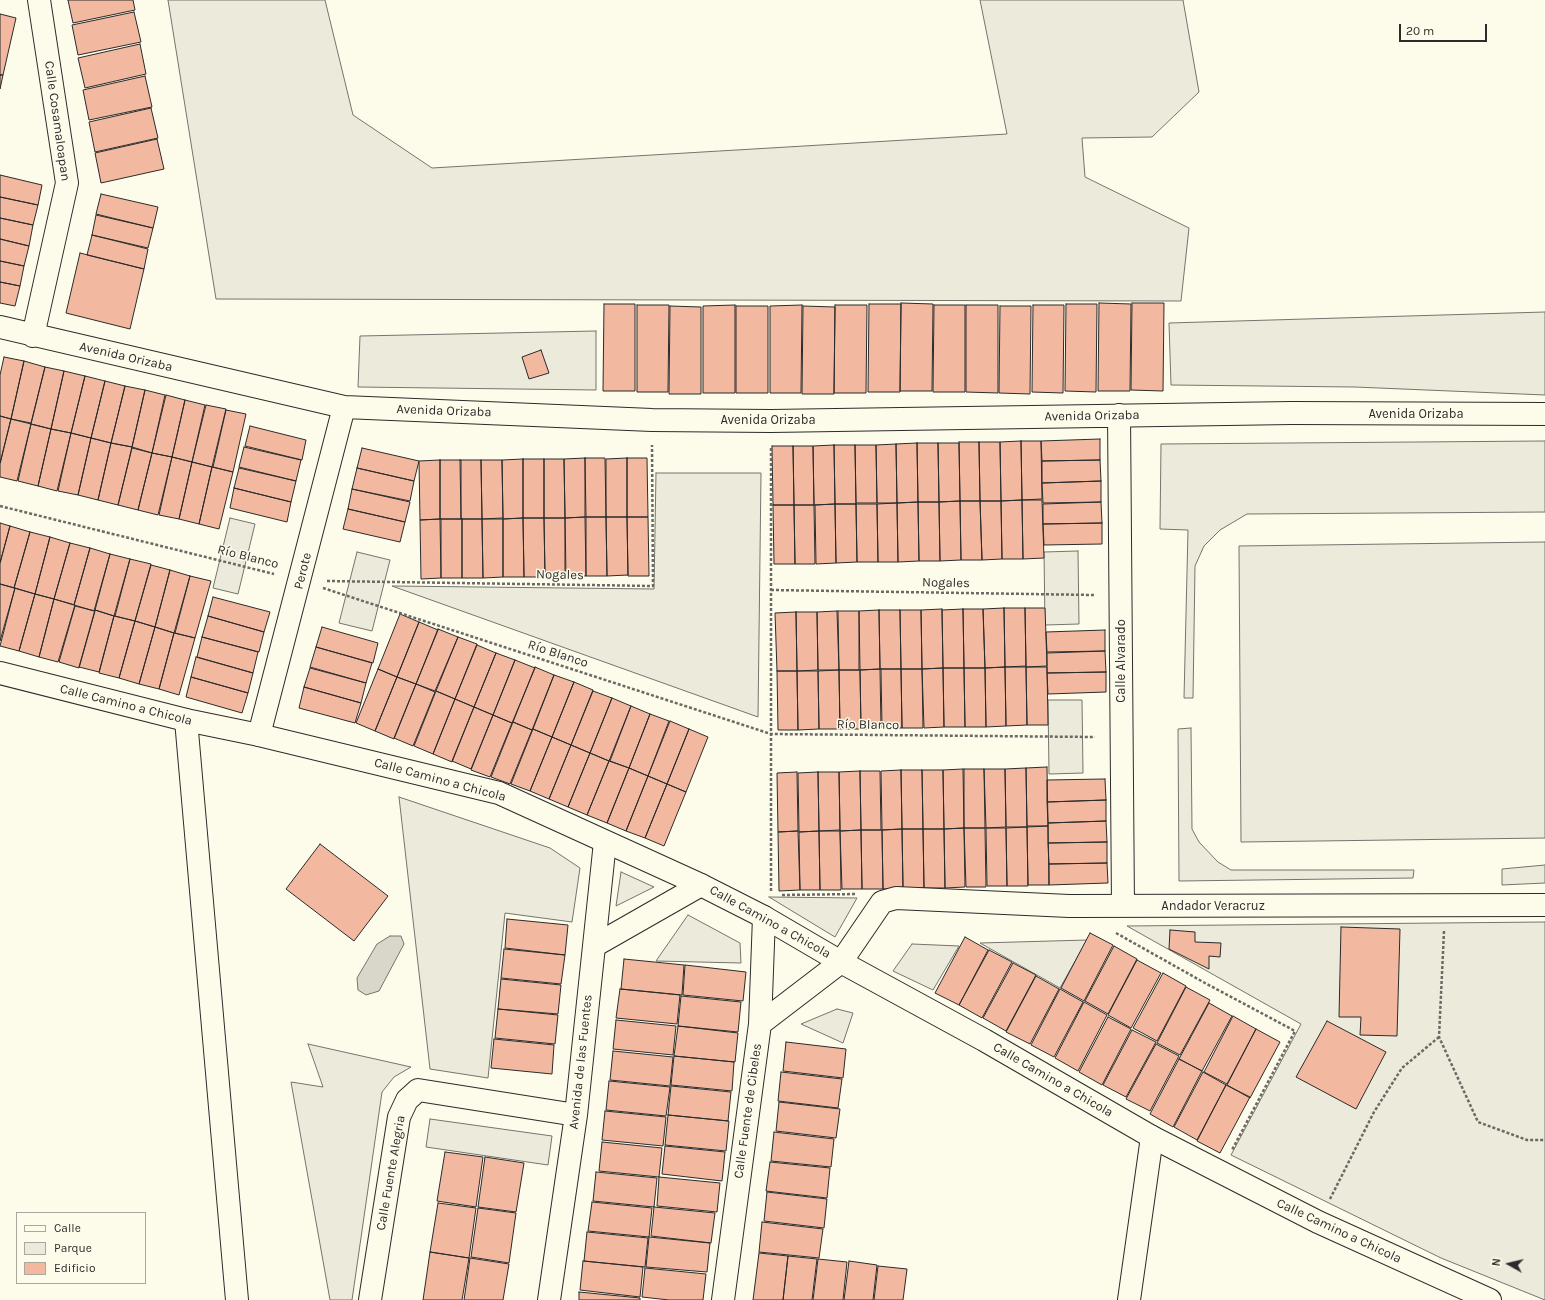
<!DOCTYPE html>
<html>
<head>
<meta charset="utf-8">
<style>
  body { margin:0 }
  #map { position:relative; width:1545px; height:1300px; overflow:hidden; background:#fdfbea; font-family:Karla,sans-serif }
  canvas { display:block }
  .legend { position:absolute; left:16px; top:1212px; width:130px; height:72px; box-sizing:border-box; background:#fdfbea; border:1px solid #a9a89e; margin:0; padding:5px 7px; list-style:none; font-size:12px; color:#2b2b2b }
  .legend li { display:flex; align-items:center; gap:8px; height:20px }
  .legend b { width:20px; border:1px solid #a9a89e }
  .north { position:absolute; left:1489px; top:1244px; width:40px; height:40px; -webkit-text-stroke:3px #fdfbea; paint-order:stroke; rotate:278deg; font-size:11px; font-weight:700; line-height:16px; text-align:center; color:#2b2b2b }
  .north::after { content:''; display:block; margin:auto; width:14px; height:18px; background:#2b2b2b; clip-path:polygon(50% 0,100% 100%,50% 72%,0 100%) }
  .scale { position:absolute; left:1399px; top:24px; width:88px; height:18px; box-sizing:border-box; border:2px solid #2b2b2b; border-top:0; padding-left:5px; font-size:12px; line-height:14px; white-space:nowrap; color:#2b2b2b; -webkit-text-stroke:3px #fdfbea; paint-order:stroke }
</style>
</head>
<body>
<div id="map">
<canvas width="1545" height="1300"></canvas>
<ul class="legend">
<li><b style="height:5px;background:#fdfbea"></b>Calle</li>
<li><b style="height:11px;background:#ecebdb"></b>Parque</li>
<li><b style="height:11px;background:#f2b8a0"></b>Edificio</li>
</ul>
<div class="north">N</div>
<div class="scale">20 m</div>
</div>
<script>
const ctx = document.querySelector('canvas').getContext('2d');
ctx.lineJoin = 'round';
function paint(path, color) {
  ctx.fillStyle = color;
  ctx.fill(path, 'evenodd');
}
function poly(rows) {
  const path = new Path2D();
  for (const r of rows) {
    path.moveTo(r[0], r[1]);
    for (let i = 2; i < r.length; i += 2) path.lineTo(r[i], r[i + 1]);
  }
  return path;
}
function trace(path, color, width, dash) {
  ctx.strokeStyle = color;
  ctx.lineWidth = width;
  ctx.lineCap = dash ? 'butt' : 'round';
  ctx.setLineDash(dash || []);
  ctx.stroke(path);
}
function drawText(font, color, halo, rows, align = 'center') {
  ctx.font = font + ' Karla,sans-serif';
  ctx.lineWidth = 3;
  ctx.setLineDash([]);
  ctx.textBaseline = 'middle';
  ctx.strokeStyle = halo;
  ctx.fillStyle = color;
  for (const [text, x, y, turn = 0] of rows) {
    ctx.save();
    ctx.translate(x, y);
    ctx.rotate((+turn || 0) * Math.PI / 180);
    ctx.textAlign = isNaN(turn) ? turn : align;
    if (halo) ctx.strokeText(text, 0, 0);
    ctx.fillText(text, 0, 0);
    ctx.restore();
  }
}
const green = poly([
  [168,0,325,0,353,115,432,168,1007,134,980,0,1183,0,1199,92,1152,137,1082,138,1085,177,1189,228,1181,301,216,299,168,0],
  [1545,312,1545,395,1355,387,1171,385,1169,323,1545,312],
  [596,331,596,390,358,387,360,336,596,331],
  [1545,441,1545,512,1247,514,1220,530,1204,546,1195,566,1193,698,1184,698,1188,530,1160,529,1161,444,1545,441],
  [656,473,761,473,758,717,392,586,654,589,656,473],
  [230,518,255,524,238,594,213,588,230,518],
  [1545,542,1545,838,1241,842,1239,546,1545,542],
  [1078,551,1079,624,1045,625,1044,552,1078,551],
  [357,552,390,560,372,631,339,623,357,552],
  [1048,700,1082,700,1083,773,1049,774,1048,700],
  [1191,728,1192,829,1199,842,1218,862,1231,870,1414,870,1413,878,1179,881,1178,729,1191,728],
  [399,797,550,848,580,868,572,922,505,913,488,1078,430,1069,399,797],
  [1545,865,1545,883,1502,885,1502,869,1545,865],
  [621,872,654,887,616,906,621,872],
  [769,897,857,898,835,937,769,897],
  [688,915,740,943,741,963,656,961,688,915],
  [1545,922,1545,1300,1441,1258,1231,1155,1301,1024,1127,926,1545,922],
  [1087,940,1060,988,980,943,1087,940],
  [912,944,959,946,933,990,893,971,912,944],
  [837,1009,853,1013,843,1043,801,1024,837,1009],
  [308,1044,411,1067,394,1077,382,1092,352,1300,330,1300,291,1082,323,1087,308,1044],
  [430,1119,552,1136,548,1165,426,1147,430,1119]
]);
paint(green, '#ecebdb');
trace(green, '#74746e', 1);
const water = poly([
  [390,936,401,936,404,944,379,991,366,995,358,990,357,978,377,944,390,936]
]);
paint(water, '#d8d7c9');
trace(water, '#74746e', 1);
const building = poly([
  [68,0,133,0,135,10,73,23,68,0],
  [134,12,141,42,78,55,72,25,134,12],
  [0,14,16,18,3,75,0,75,0,14],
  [140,44,146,74,85,88,78,58,140,44],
  [0,75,3,75,0,89,0,75],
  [145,76,152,107,89,120,83,90,145,76],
  [151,108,158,138,95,152,89,122,151,108],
  [157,139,164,169,101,183,95,153,157,139],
  [0,175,42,185,38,205,0,197,0,175],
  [101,194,158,207,153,228,96,214,101,194],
  [0,197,38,205,33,225,0,218,0,197],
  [96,215,153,228,148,248,92,235,96,215],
  [0,218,33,225,29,246,0,239,0,218],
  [92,235,148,249,144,269,87,255,92,235],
  [0,239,29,246,24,266,0,261,0,239],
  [80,253,144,269,130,329,66,313,80,253],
  [0,261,24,266,20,286,0,282,0,261],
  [0,282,20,286,15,306,0,303,0,282],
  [901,303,933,304,932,391,900,391,901,303],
  [1099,303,1131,304,1130,391,1098,391,1099,303],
  [1132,303,1164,303,1163,391,1131,390,1132,303],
  [604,304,635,304,635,391,603,391,604,304],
  [869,304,901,304,900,392,868,392,869,304],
  [1066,304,1097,304,1096,392,1065,391,1066,304],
  [637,305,669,305,668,392,637,392,637,305],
  [735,305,735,393,703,393,703,306,735,305],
  [802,305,801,393,770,393,770,306,802,305],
  [835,305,867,305,866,393,834,393,835,305],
  [934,305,965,305,965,392,933,392,934,305],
  [966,305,998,305,998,393,966,392,966,305],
  [1033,305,1064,305,1063,393,1032,392,1033,305],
  [670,306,701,307,701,394,669,394,670,306],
  [736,306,768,306,768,393,736,393,736,306],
  [803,306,835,307,834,394,802,394,803,306],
  [1000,306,1031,306,1030,394,999,393,1000,306],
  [541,350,549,373,529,379,522,357,541,350],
  [4,357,24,361,11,419,0,416,0,375,4,357],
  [24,361,45,367,31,423,11,419,24,361],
  [45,367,64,371,51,429,31,424,45,367],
  [64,371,85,376,71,433,51,429,64,371],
  [85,376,105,381,91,438,71,433,85,376],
  [105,381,125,386,111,443,91,438,105,381],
  [125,386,145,390,132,447,111,443,125,386],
  [145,390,165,395,152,453,132,447,145,390],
  [166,395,185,400,172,457,152,453,166,395],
  [185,400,205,405,192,462,172,457,185,400],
  [206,405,226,409,212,467,192,462,206,405],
  [226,410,246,414,233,472,213,467,226,410],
  [0,416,11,419,0,463,0,416],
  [11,419,31,424,17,481,0,477,0,464,11,419],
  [31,424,51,429,38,486,18,481,31,424],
  [250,426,306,440,302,460,245,446,250,426],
  [51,429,71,433,57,491,38,486,51,429],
  [71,433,91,438,78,495,58,491,71,433],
  [91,438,111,443,98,500,78,495,91,438],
  [1100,439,1100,460,1042,461,1041,441,1100,439],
  [1021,441,1041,441,1042,499,1022,500,1021,441],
  [1021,441,1022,500,1001,501,1000,442,1021,441],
  [959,442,979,442,980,501,960,501,959,442],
  [979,442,1000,442,1001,501,980,501,979,442],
  [111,443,132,447,118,505,98,500,111,443],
  [917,443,938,443,939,502,918,502,917,443],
  [917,443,918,502,897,503,896,444,917,443],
  [938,443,959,443,960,501,939,502,938,443],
  [896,444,897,503,877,503,876,445,896,444],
  [834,445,855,445,856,504,835,504,834,445],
  [834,445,835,504,814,505,813,446,834,445],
  [855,445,876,445,877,503,856,503,855,445],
  [772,446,793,446,794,505,773,505,772,446],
  [793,446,813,446,814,505,794,505,793,446],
  [244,447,301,460,296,481,239,467,244,447],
  [132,448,152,453,138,510,118,505,132,448],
  [362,448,419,461,414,481,357,468,362,448],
  [152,453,172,457,158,515,138,510,152,453],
  [172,457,192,462,179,519,159,515,172,457],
  [585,458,605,458,606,517,586,517,585,458],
  [585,458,585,517,565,518,564,459,585,458],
  [627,458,647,458,648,517,627,517,627,458],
  [627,458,627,517,606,517,606,459,627,458],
  [523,459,544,459,544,518,523,518,523,459],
  [523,459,523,518,503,519,502,460,523,459],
  [544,459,564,459,565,518,544,518,544,459],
  [440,460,461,460,461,519,440,519,440,460],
  [440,460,440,519,420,520,419,461,440,460],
  [460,460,481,460,482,519,461,519,460,460],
  [481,460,502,460,503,518,482,519,481,460],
  [1100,460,1101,481,1042,483,1042,461,1100,460],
  [192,462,212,467,199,524,179,519,192,462],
  [212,467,233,472,219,529,199,524,212,467],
  [239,468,296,481,291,502,234,488,239,468],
  [357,468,414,481,410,501,352,489,357,468],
  [1101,481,1101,502,1043,503,1042,483,1101,481],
  [234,488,291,502,287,522,230,508,234,488],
  [352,489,410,502,405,522,348,509,352,489],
  [1022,500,1042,500,1044,558,1023,559,1022,500],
  [1022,500,1023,559,1002,559,1001,501,1022,500],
  [960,501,980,501,982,560,961,560,960,501],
  [960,501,961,560,940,561,939,502,960,501],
  [980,501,1001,501,1002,559,982,560,980,501],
  [918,502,939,502,940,561,919,561,918,502],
  [918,502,919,561,898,562,897,503,918,502],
  [1101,502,1102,523,1043,524,1043,504,1101,502],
  [897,503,898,562,878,562,877,504,897,503],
  [835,504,856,504,857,562,836,563,835,504],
  [835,504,836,563,816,564,815,505,835,504],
  [856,504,877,504,878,562,857,562,856,504],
  [773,505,794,505,795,564,774,564,773,505],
  [794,505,814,505,815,564,795,564,794,505],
  [348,509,405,522,400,542,343,529,348,509],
  [585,517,586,576,566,577,565,518,585,517],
  [586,517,606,517,607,576,586,576,586,517],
  [606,517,627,517,628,575,607,576,606,517],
  [627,517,648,517,649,576,628,576,627,517],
  [523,518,544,518,545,577,524,577,523,518],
  [523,518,524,577,503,577,503,519,523,518],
  [544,518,565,518,565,576,545,577,544,518],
  [440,519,441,578,421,579,420,520,440,519],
  [441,519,462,519,462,578,441,578,441,519],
  [462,519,482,519,483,578,462,578,462,519],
  [482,519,503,519,503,577,483,578,482,519],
  [0,523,10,526,0,563,0,523],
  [1102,523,1102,544,1044,545,1043,524,1102,523],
  [10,526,30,532,14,588,0,584,0,563,10,526],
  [30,532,50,537,35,594,14,588,30,532],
  [50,537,70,543,54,599,35,594,50,537],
  [70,543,90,548,74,605,54,599,70,543],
  [90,548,110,554,94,611,74,605,90,548],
  [110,554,130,559,114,616,95,610,110,554],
  [130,559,151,564,135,621,115,616,130,559],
  [151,565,170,570,155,627,135,621,151,565],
  [170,570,190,576,174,633,155,627,170,570],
  [190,576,211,581,195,638,175,633,190,576],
  [0,584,15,588,0,641,0,584],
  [15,588,35,594,19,651,0,646,15,588],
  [35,594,54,599,39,657,19,651,35,594],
  [213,597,270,612,264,632,208,616,213,597],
  [54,599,75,605,58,662,39,657,54,599],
  [75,606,95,611,79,668,59,662,75,606],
  [1004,608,1025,608,1026,666,1005,667,1004,608],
  [1004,608,1005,667,985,668,983,609,1004,608],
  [1025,608,1045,608,1047,666,1026,667,1025,608],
  [942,609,943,668,922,669,921,610,942,609],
  [963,609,983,609,985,668,964,668,963,609],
  [963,609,964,668,943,668,942,610,963,609],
  [95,610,114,616,99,672,79,667,95,610],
  [879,610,900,610,901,669,880,669,879,610],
  [879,610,880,669,860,670,859,611,879,610],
  [900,610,921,610,922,669,901,669,900,610],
  [837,611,839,670,818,670,817,612,837,611],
  [838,611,859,611,859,670,839,670,838,611],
  [796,612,817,612,818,670,797,671,796,612],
  [796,612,797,671,777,671,775,613,796,612],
  [400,614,419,622,397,677,378,669,400,614],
  [114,616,135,621,119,678,99,673,114,616],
  [208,616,264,632,259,652,202,637,208,616],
  [135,621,155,627,139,684,119,678,135,621],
  [419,622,438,630,416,684,397,677,419,622],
  [155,627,174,633,159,689,139,684,155,627],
  [322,627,378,643,373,663,316,647,322,627],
  [438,629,458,637,435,691,416,684,438,629],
  [1105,630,1105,651,1047,652,1046,632,1105,630],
  [174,633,195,638,179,695,159,689,174,633],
  [202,637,258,652,253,673,197,657,202,637],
  [458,637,477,644,455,699,436,691,458,637],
  [477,645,496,653,474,707,455,699,477,645],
  [316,647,372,663,366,683,310,667,316,647],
  [1105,651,1106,672,1047,673,1047,653,1105,651],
  [496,653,515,660,493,715,474,707,496,653],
  [196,657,253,673,248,693,191,677,196,657],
  [515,660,535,668,512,723,493,715,515,660],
  [535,667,554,675,532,730,513,722,535,667],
  [1005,667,1026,667,1027,725,1006,726,1005,667],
  [1005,667,1006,726,986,727,985,668,1005,667],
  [1026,667,1047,667,1048,725,1027,725,1026,667],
  [310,668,366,683,361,703,304,687,310,668],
  [943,668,964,668,965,727,944,727,943,668],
  [943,668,944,727,924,728,922,669,943,668],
  [964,668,985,668,986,727,965,727,964,668],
  [378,669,397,677,375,731,356,723,378,669],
  [880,669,881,728,861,729,860,670,880,669],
  [881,669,901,669,902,728,882,728,881,669],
  [901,669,922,669,923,728,902,728,901,669],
  [839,670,860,670,861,729,840,729,839,670],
  [839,670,840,729,819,729,818,671,839,670],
  [777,671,797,671,798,730,778,730,777,671],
  [797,671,818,671,819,729,798,730,797,671],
  [1106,672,1106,692,1048,694,1047,673,1106,672],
  [554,675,574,682,552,737,533,729,554,675],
  [191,677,248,693,242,713,186,697,191,677],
  [397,677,416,684,394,739,375,731,397,677],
  [574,682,593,690,571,745,552,737,574,682],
  [416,684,435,692,413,746,394,738,416,684],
  [304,687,361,703,355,723,299,708,304,687],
  [436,691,455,699,433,754,414,746,436,691],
  [593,691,612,698,590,753,571,745,593,691],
  [612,698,631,706,609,761,590,753,612,698],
  [455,699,474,707,452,762,433,754,455,699],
  [631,706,650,714,629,768,610,761,631,706],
  [474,707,493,715,471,769,452,761,474,707],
  [650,714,669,721,648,776,629,768,650,714],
  [493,715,512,723,490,777,471,770,493,715],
  [670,721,689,729,667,784,648,776,670,721],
  [513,722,532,730,510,784,491,777,513,722],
  [533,729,552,737,530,791,511,784,533,729],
  [689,729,708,737,686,792,667,784,689,729],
  [552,737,571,745,549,799,530,791,552,737],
  [571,745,590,753,568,807,549,799,571,745],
  [590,753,609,761,587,815,568,807,590,753],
  [609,761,629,768,607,823,587,815,609,761],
  [1047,767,1048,826,1027,826,1026,768,1047,767],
  [629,768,648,776,626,831,607,823,629,768],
  [1026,768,1027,827,1006,827,1005,769,1026,768],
  [963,769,964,828,944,829,943,770,963,769],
  [964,769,984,769,985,828,964,828,964,769],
  [984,769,1005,769,1006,827,986,828,984,769],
  [901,770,922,770,923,829,902,829,901,770],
  [901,770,902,829,882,830,881,771,901,770],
  [922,770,943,770,944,829,923,829,922,770],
  [860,771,880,771,881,830,861,830,860,771],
  [860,771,861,830,840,831,839,772,860,771],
  [797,772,798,831,778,832,777,773,797,772],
  [818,772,839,772,840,830,819,831,818,772],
  [818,772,819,831,799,832,798,773,818,772],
  [648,776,667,784,645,838,626,831,648,776],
  [1105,779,1106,800,1047,802,1047,780,1105,779],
  [667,784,686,792,664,846,645,838,667,784],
  [1106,800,1106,821,1048,823,1047,802,1106,800],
  [1106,821,1107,842,1048,843,1048,823,1106,821],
  [1048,826,1049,885,1028,885,1027,827,1048,826],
  [1027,827,1028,886,1007,886,1006,828,1027,827],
  [964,828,985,828,986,887,966,887,964,828],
  [964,828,965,887,945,888,944,829,964,828],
  [986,828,1006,828,1007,886,987,886,986,828],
  [902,829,923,829,924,888,903,888,902,829],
  [902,829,903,888,883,889,882,830,902,829],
  [923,829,944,829,945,888,924,888,923,829],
  [861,830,882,830,883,889,862,889,861,830],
  [861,830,862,889,842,889,840,831,861,830],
  [798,831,800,890,779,891,778,832,798,831],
  [819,831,840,831,841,890,820,890,819,831],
  [819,831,820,890,800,890,799,832,819,831],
  [1107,842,1107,863,1049,864,1048,843,1107,842],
  [320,844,388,896,354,941,286,889,320,844],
  [1107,863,1108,883,1049,885,1049,864,1107,863],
  [507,919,568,925,565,955,505,948,507,919],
  [1341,927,1400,929,1397,1036,1360,1035,1361,1017,1339,1017,1341,927],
  [1170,930,1195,932,1195,942,1221,943,1220,957,1209,956,1209,969,1169,949,1170,930],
  [1090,933,1113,945,1084,1001,1061,988,1090,933],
  [965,937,988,950,959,1005,935,993,965,937],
  [1114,946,1137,959,1108,1014,1085,1001,1114,946],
  [504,949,565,955,561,984,501,978,504,949],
  [989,950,1012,962,982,1018,959,1005,989,950],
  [624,959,684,965,682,995,621,989,624,959],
  [1137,960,1161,973,1131,1028,1108,1015,1137,960],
  [1013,963,1036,975,1006,1031,983,1018,1013,963],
  [685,965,746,972,743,1001,683,995,685,965],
  [1163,973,1186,986,1157,1041,1133,1028,1163,973],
  [1036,976,1059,989,1030,1044,1006,1032,1036,976],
  [501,979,561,985,558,1014,498,1009,501,979],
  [1186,987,1210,1000,1180,1055,1157,1043,1186,987],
  [620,989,680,995,677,1024,616,1018,620,989],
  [1060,989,1083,1002,1054,1057,1031,1045,1060,989],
  [681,996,741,1002,738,1032,678,1026,681,996],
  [1084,1002,1107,1015,1078,1071,1055,1058,1084,1002],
  [1209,1003,1232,1016,1202,1071,1179,1059,1209,1003],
  [498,1009,558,1015,555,1044,495,1038,498,1009],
  [1233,1016,1256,1029,1227,1084,1204,1072,1233,1016],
  [1108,1017,1131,1029,1102,1085,1079,1072,1108,1017],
  [616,1020,676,1026,673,1055,613,1049,616,1020],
  [1327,1021,1386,1052,1356,1109,1296,1077,1327,1021],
  [678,1026,738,1033,735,1062,674,1056,678,1026],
  [1256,1029,1280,1042,1250,1098,1227,1085,1256,1029],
  [1132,1030,1156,1042,1126,1097,1103,1085,1132,1030],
  [494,1039,554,1045,552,1074,491,1068,494,1039],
  [786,1042,846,1049,843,1078,783,1071,786,1042],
  [1156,1044,1179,1056,1150,1111,1126,1099,1156,1044],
  [613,1051,673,1057,670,1086,610,1080,613,1051],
  [674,1056,734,1062,732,1091,671,1085,674,1056],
  [1179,1059,1202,1071,1173,1127,1150,1114,1179,1059],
  [781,1072,842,1079,838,1108,778,1101,781,1072],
  [1203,1072,1226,1085,1197,1140,1174,1127,1203,1072],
  [609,1081,670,1087,666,1116,606,1110,609,1081],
  [1226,1085,1250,1097,1220,1153,1197,1141,1226,1085],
  [671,1086,731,1092,728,1121,668,1115,671,1086],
  [779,1102,840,1109,836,1138,776,1131,779,1102],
  [605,1111,666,1117,663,1146,602,1140,605,1111],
  [668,1115,729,1121,726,1151,665,1145,668,1115],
  [774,1132,834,1139,831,1167,771,1161,774,1132],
  [602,1142,662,1148,659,1177,599,1171,602,1142],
  [665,1146,725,1152,722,1181,662,1174,665,1146],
  [445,1152,483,1157,476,1207,437,1201,445,1152],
  [485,1157,524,1163,516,1212,478,1207,485,1157],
  [770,1162,830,1168,827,1198,766,1191,770,1162],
  [596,1172,657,1178,654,1207,593,1201,596,1172],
  [659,1177,720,1183,717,1212,657,1206,659,1177],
  [767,1192,827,1199,824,1228,764,1221,767,1192],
  [592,1202,652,1208,649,1237,588,1231,592,1202],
  [438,1203,476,1208,469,1258,430,1252,438,1203],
  [654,1207,715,1213,711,1243,651,1236,654,1207],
  [478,1208,516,1213,509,1263,471,1257,478,1208],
  [762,1222,823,1229,819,1258,759,1252,762,1222],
  [587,1232,648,1238,645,1267,584,1261,587,1232],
  [649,1237,710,1243,707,1272,646,1267,649,1237],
  [430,1252,469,1258,462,1300,423,1300,430,1252],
  [759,1253,788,1256,783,1300,753,1300,759,1253],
  [788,1256,817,1259,812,1300,783,1300,788,1256],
  [470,1258,509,1264,503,1300,464,1300,470,1258],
  [818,1259,847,1262,843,1300,813,1300,818,1259],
  [583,1261,643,1267,640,1297,580,1290,583,1261],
  [849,1261,877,1265,873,1300,844,1300,849,1261],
  [878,1266,907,1269,903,1300,874,1300,878,1266],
  [645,1268,706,1274,703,1300,669,1300,642,1297,645,1268],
  [579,1292,640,1298,640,1300,579,1300,579,1292]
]);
paint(building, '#f2b8a0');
trace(building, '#2b2b2b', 1);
const street = poly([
  [0,327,344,407,652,420,771,421,1292,413,1545,414],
  [33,336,67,183,39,0],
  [1119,415,1123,906],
  [186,720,237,1300],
  [259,735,344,407],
  [594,946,605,842],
  [760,1024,764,917],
  [370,1300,399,1117,407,1100,418,1090,576,1115],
  [549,1300,576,1115,594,946,701,885],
  [723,1300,760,1024,841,962,882,902,896,898,1069,906,1545,905],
  [1129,1300,1152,1137]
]);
const secondary = poly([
  [0,673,186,720,259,735,499,793,701,885,764,917,841,962,984,1040,1152,1137,1318,1222,1490,1300]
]);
trace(street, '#2b2b2b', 24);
trace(secondary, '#2b2b2b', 24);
trace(poly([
  [0,506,274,574],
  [327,581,653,586,652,445],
  [323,588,771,734,1095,737],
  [771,590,1094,595],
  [771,891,771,446],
  [782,895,857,894],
  [1444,931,1439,1037,1478,1122,1527,1140,1545,1140],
  [1116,933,1205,983,1295,1031,1232,1150],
  [1330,1199,1374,1112,1402,1068,1439,1037]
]), '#6a6964', 2.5, [3, 2]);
trace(street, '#fdfbea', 22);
trace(secondary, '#fdfbea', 22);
drawText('13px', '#2b2b2b', '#fdfbea', [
  ["Calle Cosamaloapan",57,121,82],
  ["Avenida Orizaba",126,357,13],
  ["Avenida Orizaba",444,411,2],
  ["Avenida Orizaba",1416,414],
  ["Avenida Orizaba",1092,416,-1],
  ["Avenida Orizaba",768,420],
  ["Río Blanco",248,557,14],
  ["Perote",303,571,-76],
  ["Nogales",560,575,1],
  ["Nogales",946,583,1],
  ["Río Blanco",558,654,18],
  ["Calle Alvarado",1121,661,-90],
  ["Calle Camino a Chicola",126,705,14],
  ["Río Blanco",868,725,1],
  ["Calle Camino a Chicola",440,780,15],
  ["Andador Veracruz",1213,906],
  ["Calle Camino a Chicola",770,922,29],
  ["Avenida de las Fuentes",581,1062,-84],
  ["Calle Camino a Chicola",1053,1080,30],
  ["Calle Fuente de Cibeles",748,1111,-82],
  ["Calle Fuente Alegria",391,1173,-80],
  ["Calle Camino a Chicola",1339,1231,25]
]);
</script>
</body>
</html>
